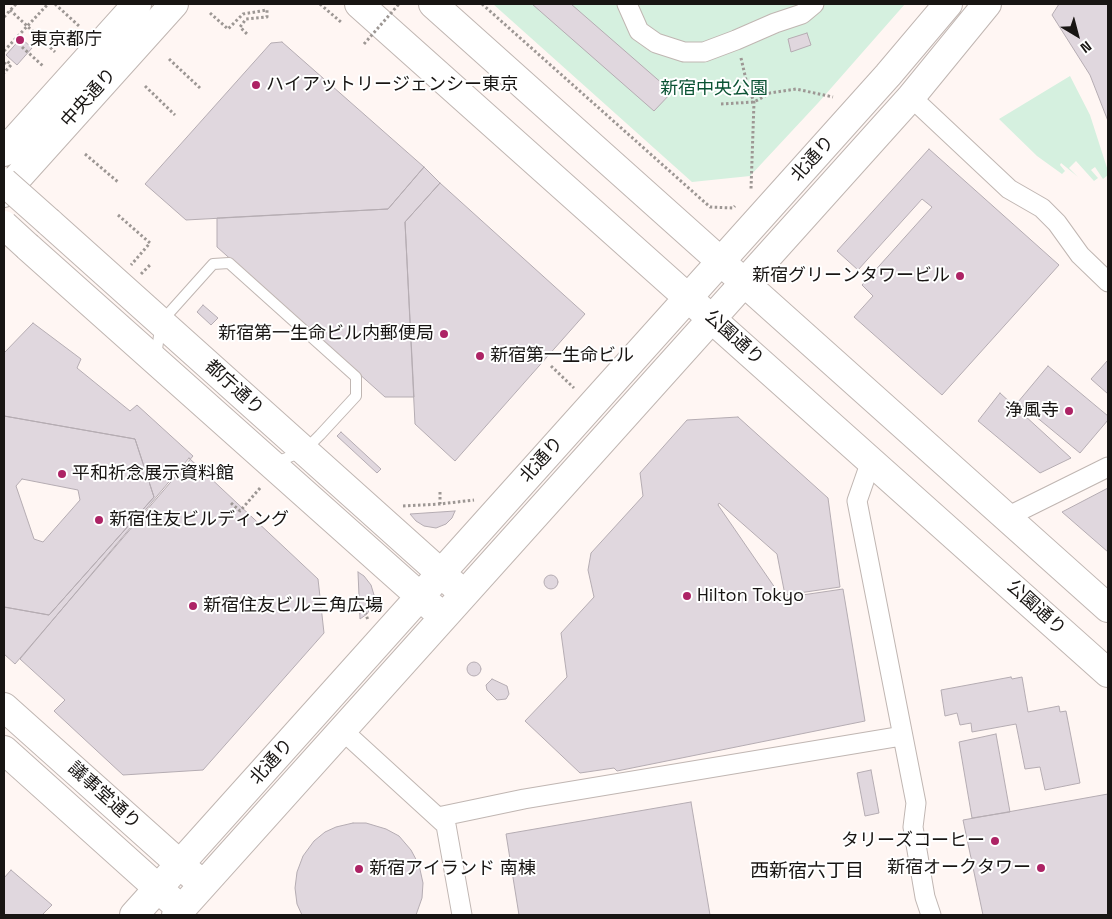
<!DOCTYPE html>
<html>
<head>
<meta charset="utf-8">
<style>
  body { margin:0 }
  #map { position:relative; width:1112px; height:919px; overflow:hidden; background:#fff6f3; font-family:"Space Grotesk",sans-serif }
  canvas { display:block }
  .frame { position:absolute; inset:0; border:5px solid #181513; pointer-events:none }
  .north { position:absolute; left:1052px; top:10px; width:50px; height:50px; -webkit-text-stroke:4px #fff; paint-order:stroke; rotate:143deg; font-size:14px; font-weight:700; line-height:20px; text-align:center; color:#181513 }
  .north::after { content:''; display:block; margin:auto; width:18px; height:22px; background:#181513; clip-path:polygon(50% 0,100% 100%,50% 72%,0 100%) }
</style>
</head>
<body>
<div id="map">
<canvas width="1112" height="919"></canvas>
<div class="frame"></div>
<div class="north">N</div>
</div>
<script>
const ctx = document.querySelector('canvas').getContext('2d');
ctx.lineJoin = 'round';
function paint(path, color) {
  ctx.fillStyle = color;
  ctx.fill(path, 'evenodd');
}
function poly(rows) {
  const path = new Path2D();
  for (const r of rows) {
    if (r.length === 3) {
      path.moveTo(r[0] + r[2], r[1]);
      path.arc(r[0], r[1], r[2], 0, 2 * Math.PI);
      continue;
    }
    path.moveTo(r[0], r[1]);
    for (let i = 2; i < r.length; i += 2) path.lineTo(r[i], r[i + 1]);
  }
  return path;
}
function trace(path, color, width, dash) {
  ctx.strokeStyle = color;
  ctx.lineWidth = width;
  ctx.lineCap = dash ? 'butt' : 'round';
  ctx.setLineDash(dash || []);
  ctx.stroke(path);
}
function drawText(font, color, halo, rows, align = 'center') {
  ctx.font = font + ' "Space Grotesk","Noto Sans JP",sans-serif';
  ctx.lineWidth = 4;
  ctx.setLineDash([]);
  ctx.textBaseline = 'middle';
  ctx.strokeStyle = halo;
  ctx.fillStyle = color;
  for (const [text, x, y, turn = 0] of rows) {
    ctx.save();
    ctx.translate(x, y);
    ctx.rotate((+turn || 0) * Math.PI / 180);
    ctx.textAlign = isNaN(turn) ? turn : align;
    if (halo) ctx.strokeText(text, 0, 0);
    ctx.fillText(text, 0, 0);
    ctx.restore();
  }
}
paint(poly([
  [493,4,905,4,818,103,750,176,692,182],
  [1070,76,1090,115,1108,171,1108,175,1103,179,1095,167,1091,170,1098,178,1094,181,1076,161,1069,168,1078,177,1061,163,1060,165,1065,171,1062,174,1037,156,999,119]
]), '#d5f0df');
const building = poly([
  [532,4,571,4,672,92,654,111,532,4],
  [1059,4,1108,4,1108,121,1090,75,1052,15,1059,4],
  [807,33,811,45,791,52,788,39,807,33],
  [21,38,32,48,17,65,6,55,21,38],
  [282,42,424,167,388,209,186,220,145,184,271,43,282,42],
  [929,149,1059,265,942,395,854,317,873,296,862,285,932,207,922,199,858,270,837,251,929,149],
  [424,167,440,183,405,222,414,397,385,397,217,247,217,218,388,209,424,167],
  [440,183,585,314,455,461,415,424,405,222,440,183],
  [203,305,218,318,211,325,197,312,203,305],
  [33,323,81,359,77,368,130,411,137,405,193,456,15,664,4,654,4,607,49,615,154,497,135,439,4,416,4,353,33,323],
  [1108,360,1108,394,1091,379,1108,360],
  [1048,366,1108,416,1108,420,1080,453,1018,402,1048,366],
  [1000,393,1071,458,1040,473,978,421,1000,393],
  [4,416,135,439,154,497,49,615,4,607,4,416],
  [22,479,78,490,80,500,43,542,34,539,16,486,22,479],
  [738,417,828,498,840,587,785,595,777,554,719,503,718,505,782,598,843,589,865,721,617,771,614,768,580,773,525,721,567,677,561,633,594,597,588,570,591,553,643,496,640,473,687,420,738,417],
  [341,432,381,469,377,473,337,436,341,432],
  [189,458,318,579,324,633,203,770,123,775,54,711,65,700,20,659,189,458],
  [1108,488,1108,552,1062,512,1108,488],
  [455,511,452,518,446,524,436,528,424,526,416,521,410,514,455,511],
  [358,572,364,576,371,585,374,595,372,606,367,614,360,619,358,572],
  [551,582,7],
  [474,669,7],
  [1011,677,1012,679,1022,677,1028,712,1059,706,1060,712,1066,711,1080,783,1045,790,1040,767,1025,769,1016,724,972,732,971,723,960,725,957,713,945,716,941,690,1011,677],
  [492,679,507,686,509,694,506,699,497,700,487,690,486,685,492,679],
  [996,734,1010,812,972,818,959,742,996,734],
  [871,770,879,813,865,816,857,773,871,770],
  [1108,794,1108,915,983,915,963,820,1108,794],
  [691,802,710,915,519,915,506,834,691,802],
  [353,823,366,823,386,829,399,836,411,850,419,865,423,883,422,898,416,915,302,915,297,904,295,888,297,872,303,856,314,841,325,832,336,827,353,823],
  [11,870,52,905,42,915,4,915,4,878,11,870]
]);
paint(building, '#e0d7de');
trace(building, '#b5acb2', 1);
const lane = poly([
  [156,356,161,322,213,264,229,263,356,377,356,396,320,435,304,451,274,463]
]);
const street = poly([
  [627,4,639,31,656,43,684,52,704,52,736,40,775,23,802,14,814,4],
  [911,97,1009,189,1042,208,1057,223,1080,255,1108,282],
  [871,461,857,501,916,803,913,827,925,897,931,915],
  [1007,517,1108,467],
  [342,730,446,825,462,915],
  [438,817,524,799,902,736]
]);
const secondary = poly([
  [359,4,1108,673],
  [433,4,1108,608],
  [4,152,137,4],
  [4,193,174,4],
  [49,222,454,585],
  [28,247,433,608],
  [4,707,193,876],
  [4,750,171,900],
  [134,915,888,75,948,4],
  [176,915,911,97,987,4]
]);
trace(lane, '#c0b6b2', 12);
trace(street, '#c0b6b2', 21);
trace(secondary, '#c0b6b2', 30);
trace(poly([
  [55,4,79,26],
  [320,4,342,23],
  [482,4,710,207,733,208,735,206],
  [10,10,55,52],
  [210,13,228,29,243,14,267,10,267,17,246,19,240,27,247,34],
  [4,17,16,4],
  [22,47,43,66],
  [4,51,48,4],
  [741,58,747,84,754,102,751,189],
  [169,59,200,88],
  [4,64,7,61,11,65,4,73],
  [145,86,175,115],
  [721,104,754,102,770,93,796,89,833,97],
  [85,154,118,182],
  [118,215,150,243,131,265],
  [141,274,151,264],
  [551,366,574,388],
  [440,492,440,504],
  [231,503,240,511,261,487],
  [403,506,440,504,474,500],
  [365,612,368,620]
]), '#9d9794', 3, [2.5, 2.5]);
trace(lane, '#fff', 10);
trace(street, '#fff', 19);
trace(secondary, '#fff', 28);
const secondaryBridge = poly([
  [4,182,49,222],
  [4,225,28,247]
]);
trace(secondaryBridge, '#c0b6b2', 30, []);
trace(poly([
  [364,44,399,4]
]), '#9d9794', 3, [2.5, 2.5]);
trace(secondaryBridge, '#fff', 28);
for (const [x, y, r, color] of [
  [20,40,5,"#ad2365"],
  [256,85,5,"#ad2365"],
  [960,276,5,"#ad2365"],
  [444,334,5,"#ad2365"],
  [480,356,5,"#ad2365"],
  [1069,411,5,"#ad2365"],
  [62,474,5,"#ad2365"],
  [99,520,5,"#ad2365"],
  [687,596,5,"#ad2365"],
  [193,606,5,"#ad2365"],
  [995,841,5,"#ad2365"],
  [1041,868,5,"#ad2365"],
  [359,869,5,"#ad2365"]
]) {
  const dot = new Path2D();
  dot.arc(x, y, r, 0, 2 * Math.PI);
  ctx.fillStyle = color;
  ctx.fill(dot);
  trace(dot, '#fff', 2);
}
drawText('18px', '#181513', '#fff', [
  ["東京都庁",30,40],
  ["ハイアットリージェンシー東京",266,85],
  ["新宿グリーンタワービル",950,276,"right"],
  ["新宿第一生命ビル内郵便局",434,334,"right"],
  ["新宿第一生命ビル",490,356],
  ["浄風寺",1059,411,"right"],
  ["平和祈念展示資料館",72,474],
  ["新宿住友ビルディング",109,520],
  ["Hilton Tokyo",697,596],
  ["新宿住友ビル三角広場",203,606],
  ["タリーズコーヒー",985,841,"right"],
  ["新宿オークタワー",1031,868,"right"],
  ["新宿アイランド 南棟",369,869]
], 'left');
drawText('18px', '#0b5334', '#fff', [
  ["新宿中央公園",714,89]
]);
drawText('18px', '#181513', '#fff', [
  ["中央通り",89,98,-48],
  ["北通り",813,159,-48],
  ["公園通り",734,338,42],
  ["都庁通り",234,388,42],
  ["北通り",542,460,-48],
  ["公園通り",1036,608,42],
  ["北通り",272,762,-48],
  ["議事堂通り",104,796,42]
]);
drawText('19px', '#181513', '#fff', [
  ["西新宿六丁目",807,872]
]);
</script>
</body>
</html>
